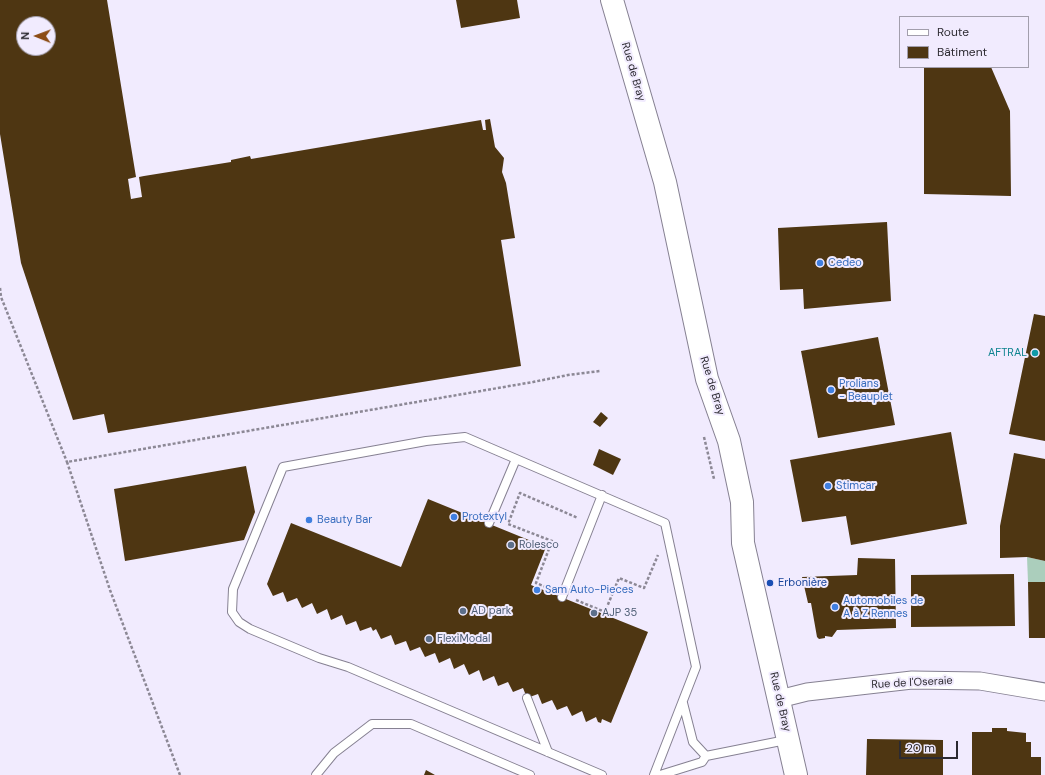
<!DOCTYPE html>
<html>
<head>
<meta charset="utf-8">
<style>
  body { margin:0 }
  #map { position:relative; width:1045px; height:775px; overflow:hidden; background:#f1ebfe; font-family:"DM Sans",sans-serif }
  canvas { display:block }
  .legend { position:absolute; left:899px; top:16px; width:130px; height:52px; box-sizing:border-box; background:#f1ebfe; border:1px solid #a29eac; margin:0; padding:5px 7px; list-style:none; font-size:12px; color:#2c2a31 }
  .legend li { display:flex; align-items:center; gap:8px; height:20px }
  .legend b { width:20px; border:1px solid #a29eac }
  .north { position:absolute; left:16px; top:16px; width:40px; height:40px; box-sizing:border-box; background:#f1ebfe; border:1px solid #a29eac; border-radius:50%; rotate:271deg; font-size:11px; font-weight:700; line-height:16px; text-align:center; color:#2c2a31 }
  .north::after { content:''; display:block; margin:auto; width:14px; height:18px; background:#8c4c15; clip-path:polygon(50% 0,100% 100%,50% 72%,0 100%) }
  .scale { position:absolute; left:899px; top:741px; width:59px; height:18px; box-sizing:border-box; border:2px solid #2c2a31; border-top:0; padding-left:5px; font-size:12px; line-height:14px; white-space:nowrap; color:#2c2a31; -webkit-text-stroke:3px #f1ebfe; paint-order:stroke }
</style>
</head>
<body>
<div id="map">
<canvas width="1045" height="775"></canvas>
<ul class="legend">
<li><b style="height:5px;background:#fff"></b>Route</li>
<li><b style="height:11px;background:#4e3612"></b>Bâtiment</li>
</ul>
<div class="north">N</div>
<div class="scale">20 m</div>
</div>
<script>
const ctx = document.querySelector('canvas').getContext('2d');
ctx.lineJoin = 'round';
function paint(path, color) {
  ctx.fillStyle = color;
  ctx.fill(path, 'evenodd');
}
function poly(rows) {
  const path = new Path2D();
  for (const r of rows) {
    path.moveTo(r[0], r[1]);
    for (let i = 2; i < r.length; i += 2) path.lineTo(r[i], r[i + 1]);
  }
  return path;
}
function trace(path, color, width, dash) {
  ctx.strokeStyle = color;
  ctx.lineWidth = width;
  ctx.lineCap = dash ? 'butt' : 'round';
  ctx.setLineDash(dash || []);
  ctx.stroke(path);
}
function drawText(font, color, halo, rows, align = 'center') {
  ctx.font = font + ' "DM Sans",sans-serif';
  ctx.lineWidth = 4;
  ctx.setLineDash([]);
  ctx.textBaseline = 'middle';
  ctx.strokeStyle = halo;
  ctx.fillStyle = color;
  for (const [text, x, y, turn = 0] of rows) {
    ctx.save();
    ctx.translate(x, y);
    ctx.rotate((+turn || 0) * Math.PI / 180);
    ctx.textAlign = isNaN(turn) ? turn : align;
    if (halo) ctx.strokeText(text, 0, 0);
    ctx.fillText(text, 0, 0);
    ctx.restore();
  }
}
paint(poly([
  [1027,557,1045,561,1045,582,1028,582]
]), '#abcebc');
paint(poly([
  [0,0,107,0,136,177,128,179,131,199,142,197,139,177,144,176,231,162,231,160,250,156,251,159,481,120,483,130,486,130,485,120,490,119,495,147,504,158,502,172,506,183,515,238,501,240,521,366,108,433,104,414,73,420,21,263,0,134],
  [24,24,48,24,48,48,24,48],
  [456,0,517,0,520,18,461,28],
  [924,67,991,67,1010,111,1011,196,924,194],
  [887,222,891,301,804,309,803,289,780,290,778,228],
  [1034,314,1045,316,1045,441,1009,434],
  [878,337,895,425,818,438,801,351],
  [601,412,608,418,600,427,593,422],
  [951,432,967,524,851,545,846,516,802,522,790,460],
  [599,449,621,459,613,475,593,465],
  [1014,453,1045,459,1045,561,1027,557,1000,558,1000,526],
  [246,466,255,512,244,540,125,561,114,489],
  [428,499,546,547,531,585,648,632,611,723,602,719,601,723,598,722,596,717,586,722,582,711,572,716,567,706,557,710,552,700,542,704,538,694,527,698,523,688,513,692,508,682,498,686,494,676,483,681,479,670,469,675,464,664,454,669,450,658,439,663,435,653,425,657,420,647,410,651,406,641,395,645,391,635,381,639,376,629,373,631,371,627,360,631,356,621,346,625,342,615,331,620,327,609,317,614,312,603,302,608,297,598,287,602,283,592,273,596,267,584,291,523,401,567],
  [858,558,895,559,896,628,837,630,832,637,825,636,825,638,819,639,817,637,811,603,808,603,802,577,857,575],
  [1014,574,1015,626,911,627,911,575],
  [1028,582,1045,582,1045,638,1029,638],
  [992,728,1007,728,1007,731,1026,733,1026,742,1031,742,1031,757,1041,757,1041,775,972,775,972,732,992,732],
  [867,739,943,740,943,775,866,775],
  [426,770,435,775,424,775]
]), '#4e3612');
const lane = poly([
  [489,523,516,459],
  [562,597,602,495],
  [527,698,548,752],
  [683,703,693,742,706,756],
  [316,775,334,753,372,724,411,724,530,775],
  [602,775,348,667,319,658,250,629,239,622,232,612,233,589,283,467,426,441,465,437,665,523,696,667,654,775],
  [660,775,702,762,706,756,786,740]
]);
const street = poly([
  [779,699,807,692,912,680,980,681,1045,692]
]);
const secondary = poly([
  [612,0,665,182,707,379,729,441,742,502,743,543,796,775]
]);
trace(lane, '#868192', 10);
trace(street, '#868192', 19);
trace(secondary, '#868192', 24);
trace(poly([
  [0,288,1,297,67,462],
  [704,437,714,479],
  [551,589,536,583,552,541,508,524,520,493,578,518],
  [576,600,605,612],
  [604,614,619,578,644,588,658,555],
  [180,775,110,590,67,462,533,382,568,375,600,371]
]), '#8c8895', 2.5, [3, 2]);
trace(lane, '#fff', 8);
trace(street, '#fff', 17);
trace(secondary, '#fff', 22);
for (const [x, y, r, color] of [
  [820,263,4,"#3f7fe0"],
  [1035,353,4,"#0f9aa8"],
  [831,390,4,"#3f7fe0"],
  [828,486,4,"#3f7fe0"],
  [454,517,4,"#3f7fe0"],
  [309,520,4,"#3f7fe0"],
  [511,545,4,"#5c6f8a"],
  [770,583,4,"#1a4fb4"],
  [537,590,4,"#3f7fe0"],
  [835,607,4,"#3f7fe0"],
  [463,611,4,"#5c6f8a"],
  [594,613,4,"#5c6f8a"],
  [429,639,4,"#5c6f8a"]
]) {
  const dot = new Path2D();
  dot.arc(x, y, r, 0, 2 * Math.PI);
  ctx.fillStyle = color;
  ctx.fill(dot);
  trace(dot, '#f1ebfe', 1.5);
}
drawText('11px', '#2c2a31', '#f1ebfe', [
  ["Rue de Bray",633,72,74],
  ["Rue de Bray",712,386,73],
  ["Rue de l'Oseraie",912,683,-3],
  ["Rue de Bray",780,702,77]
]);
drawText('11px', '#366cbe', '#f1ebfe', [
  ["Cedeo",828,263],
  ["Prolians",839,384],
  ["- Beauplet",839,397],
  ["Stimcar",836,486],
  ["Protextyl",462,517],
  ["Beauty Bar",317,520],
  ["Sam Auto-Pieces",545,590],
  ["Automobiles de",843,601],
  ["A à Z Rennes",843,614]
], 'left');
drawText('11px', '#0d838f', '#f1ebfe', [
  ["AFTRAL",1027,353]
], 'right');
drawText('11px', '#4e5e75', '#f1ebfe', [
  ["Rolesco",519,545],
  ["AD park",471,611],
  ["AJP 35",602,613],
  ["FlexiModal",437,639]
], 'left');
drawText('11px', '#164399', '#f1ebfe', [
  ["Erbonière",778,583]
], 'left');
</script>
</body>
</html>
